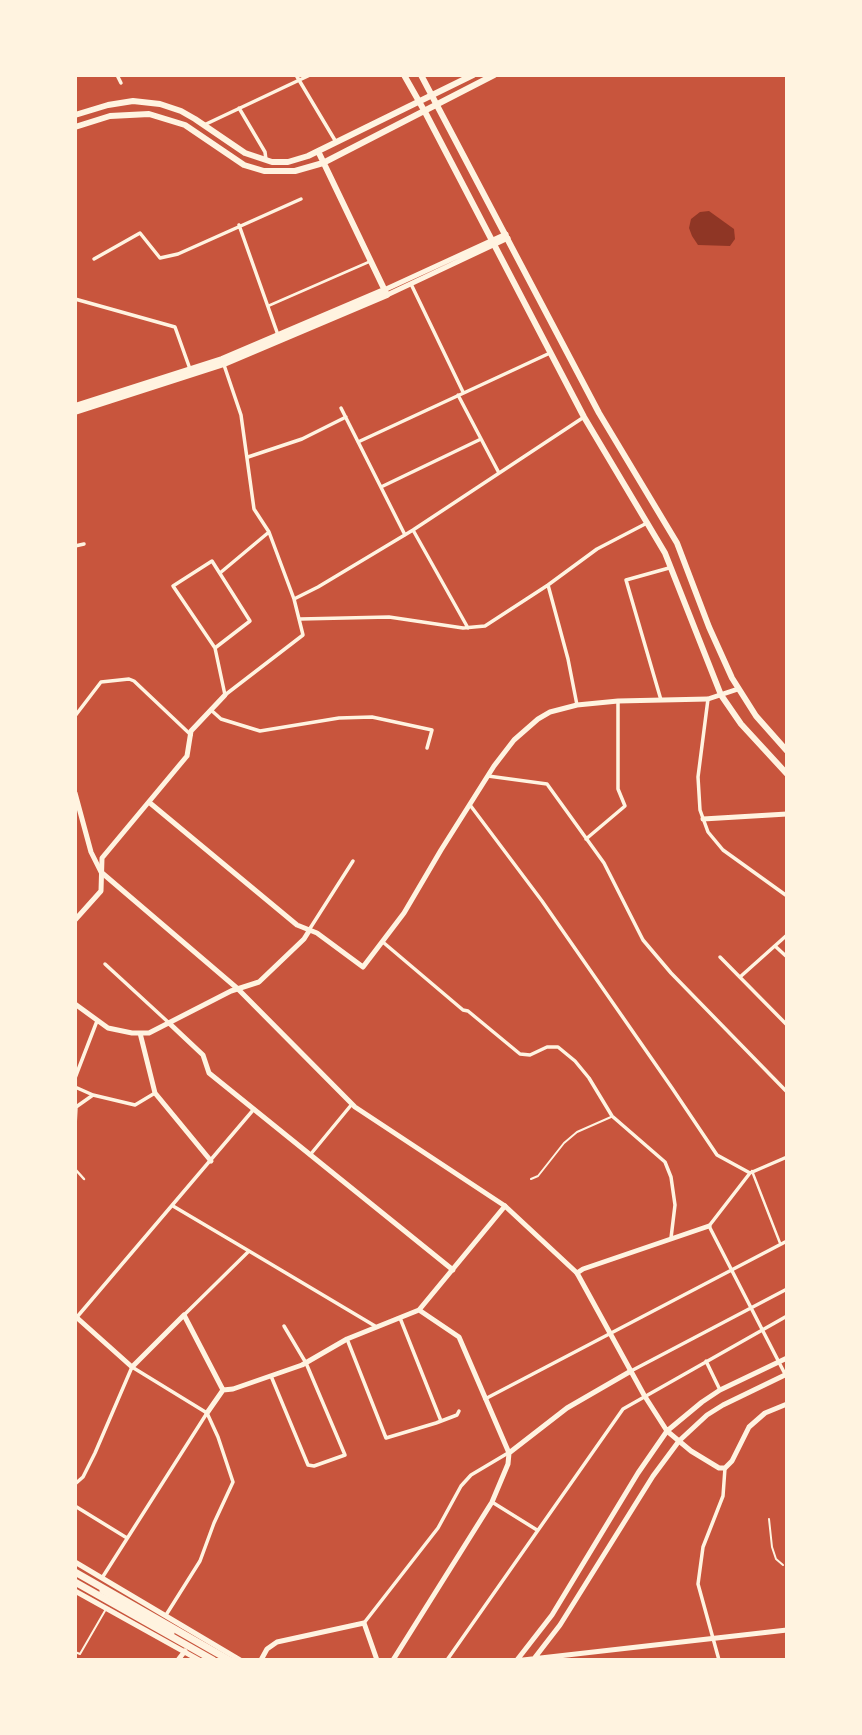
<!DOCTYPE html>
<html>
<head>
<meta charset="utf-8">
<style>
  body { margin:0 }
  #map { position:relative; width:862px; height:1735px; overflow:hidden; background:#c8553d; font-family:Commissioner,sans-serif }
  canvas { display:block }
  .frame { position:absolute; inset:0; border:77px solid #fff3e0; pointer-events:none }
</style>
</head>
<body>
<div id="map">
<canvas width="862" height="1735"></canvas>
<div class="frame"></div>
</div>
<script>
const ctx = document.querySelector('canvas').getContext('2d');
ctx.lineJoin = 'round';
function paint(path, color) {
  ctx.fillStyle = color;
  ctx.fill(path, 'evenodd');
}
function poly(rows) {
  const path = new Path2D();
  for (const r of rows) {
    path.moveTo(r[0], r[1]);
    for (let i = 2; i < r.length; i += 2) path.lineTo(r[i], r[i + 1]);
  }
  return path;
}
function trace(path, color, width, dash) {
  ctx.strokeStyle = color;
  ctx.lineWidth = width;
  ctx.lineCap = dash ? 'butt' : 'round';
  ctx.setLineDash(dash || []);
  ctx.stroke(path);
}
paint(poly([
  [709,211,734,229,735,239,730,246,698,245,692,236,689,228,691,219,700,212]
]), '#8f3625');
trace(poly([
  [531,1179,538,1176,564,1143,577,1132,611,1117],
  [769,1519,772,1547,776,1559,783,1565],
  [75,1652,80,1654,106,1609]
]), '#fff3e0', 2);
trace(poly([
  [268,306,371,261],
  [75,1169,84,1179],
  [752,1171,780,1243]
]), '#fff3e0', 2.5);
trace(poly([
  [117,75,121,83],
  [296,75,336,142],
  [239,108,265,152,266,160],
  [204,125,310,75],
  [239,225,278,335],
  [94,259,140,233,160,258,178,254,301,199],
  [411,284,463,392],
  [75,299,175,327,190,369],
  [458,395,499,473],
  [341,408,405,535],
  [358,442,550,353],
  [248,457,302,439,346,417],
  [381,487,481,439],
  [413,530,468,628],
  [75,546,84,544],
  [220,573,269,532],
  [548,585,568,659,577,705],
  [294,599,318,587,413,530,584,417],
  [300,619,389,617,463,628,485,626,548,585,597,549,647,523],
  [215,648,250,621,212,561,173,586,215,648,225,695,303,635,294,599,269,532,254,509,241,415,224,365],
  [708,699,698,777,700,810,708,832,723,850,787,896],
  [661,700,626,580,669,568],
  [211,710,221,719,260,731,339,718,372,717,432,730,427,748],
  [75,716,101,682,129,679,134,681,191,735],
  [488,776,547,784,604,863,643,940,671,973,787,1092],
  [470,805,542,901,672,1088,717,1155,750,1173],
  [586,839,625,806,618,789,618,701],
  [309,930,353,861],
  [384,943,463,1010,468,1011,520,1054,530,1055,547,1047,558,1047,575,1061,589,1078,612,1116,665,1162,671,1177,675,1205,671,1238],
  [775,946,787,957],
  [720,957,787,1025],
  [105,964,168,1022],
  [740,977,787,935],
  [75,1078,97,1021],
  [75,1087,93,1095,135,1105,155,1093],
  [75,1126,76,1107,93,1095],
  [310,1155,352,1104],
  [173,1206,249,1251],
  [184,1315,249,1251,375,1326],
  [77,1317,254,1109],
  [400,1318,441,1421],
  [347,1339,386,1438,436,1423,457,1415,459,1411],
  [706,1361,720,1390],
  [631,1371,787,1289],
  [785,1374,709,1226,750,1173,787,1157],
  [271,1376,308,1465,314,1466,345,1455,306,1363,284,1326],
  [485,1399,787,1241],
  [75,1484,83,1477,95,1453,132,1367,207,1413,218,1437,233,1482,214,1523,200,1561,166,1615],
  [492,1502,537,1530],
  [75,1506,127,1538],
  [102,1578,207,1413],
  [364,1623,438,1528,461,1486,471,1475,508,1453],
  [447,1660,623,1409,787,1316],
  [719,1660,698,1584,703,1547,723,1496,725,1468]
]), '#fff3e0', 3.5);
trace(poly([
  [384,290,506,234],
  [387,295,508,238],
  [150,803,297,925,317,933,363,967,404,913,441,850,494,766,514,740,538,719,550,712,577,705,618,701,708,699,738,689],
  [703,819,787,814],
  [75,920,101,891,102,858,187,756,191,731,225,695],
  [75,1004,108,1028,132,1033,149,1033,231,991,259,982,304,939,309,931],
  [169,1023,203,1055,209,1073,453,1270],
  [140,1033,155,1093,211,1161],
  [577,1273,583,1269,709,1226],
  [419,1310,505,1206],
  [75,1316,132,1367,184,1315,223,1390,207,1413],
  [223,1390,233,1389,302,1365,347,1339,419,1310,459,1337,509,1453,508,1464,492,1502,393,1660],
  [667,1431,691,1451,719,1468,725,1468,732,1461,749,1427,765,1413,787,1404],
  [509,1453,567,1408,631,1371],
  [178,1660,185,1651],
  [261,1660,267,1649,277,1642,364,1623,377,1660]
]), '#fff3e0', 5);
trace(poly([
  [75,793,91,852,101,872,238,989,355,1107,505,1206,577,1273,644,1395,667,1431],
  [75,1562,240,1660],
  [75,1591,199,1660],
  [102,1591,172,1633],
  [517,1660,552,1615,638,1473,667,1431,702,1402,720,1390,787,1358],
  [523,1660,787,1630],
  [533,1660,560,1625,653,1476,679,1441,707,1415,723,1405,787,1374]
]), '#fff3e0', 5);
trace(poly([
  [75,115,108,105,133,101,160,104,181,111,195,119,245,153,272,162,288,162,308,156,473,75],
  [75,127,110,116,149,114,185,125,244,165,264,171,295,171,323,163,494,75],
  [75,406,222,359,384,290],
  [75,412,224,364,387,295,318,151]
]), '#fff3e0', 6);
trace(poly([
  [404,75,425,112,584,417,665,553,721,695,741,724,787,774],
  [421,75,599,413,677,543,709,627,732,678,756,716,787,751]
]), '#fff3e0', 6);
trace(poly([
  [75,1572,229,1660],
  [75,1582,213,1660]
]), '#fff3e0', 7);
</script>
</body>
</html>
